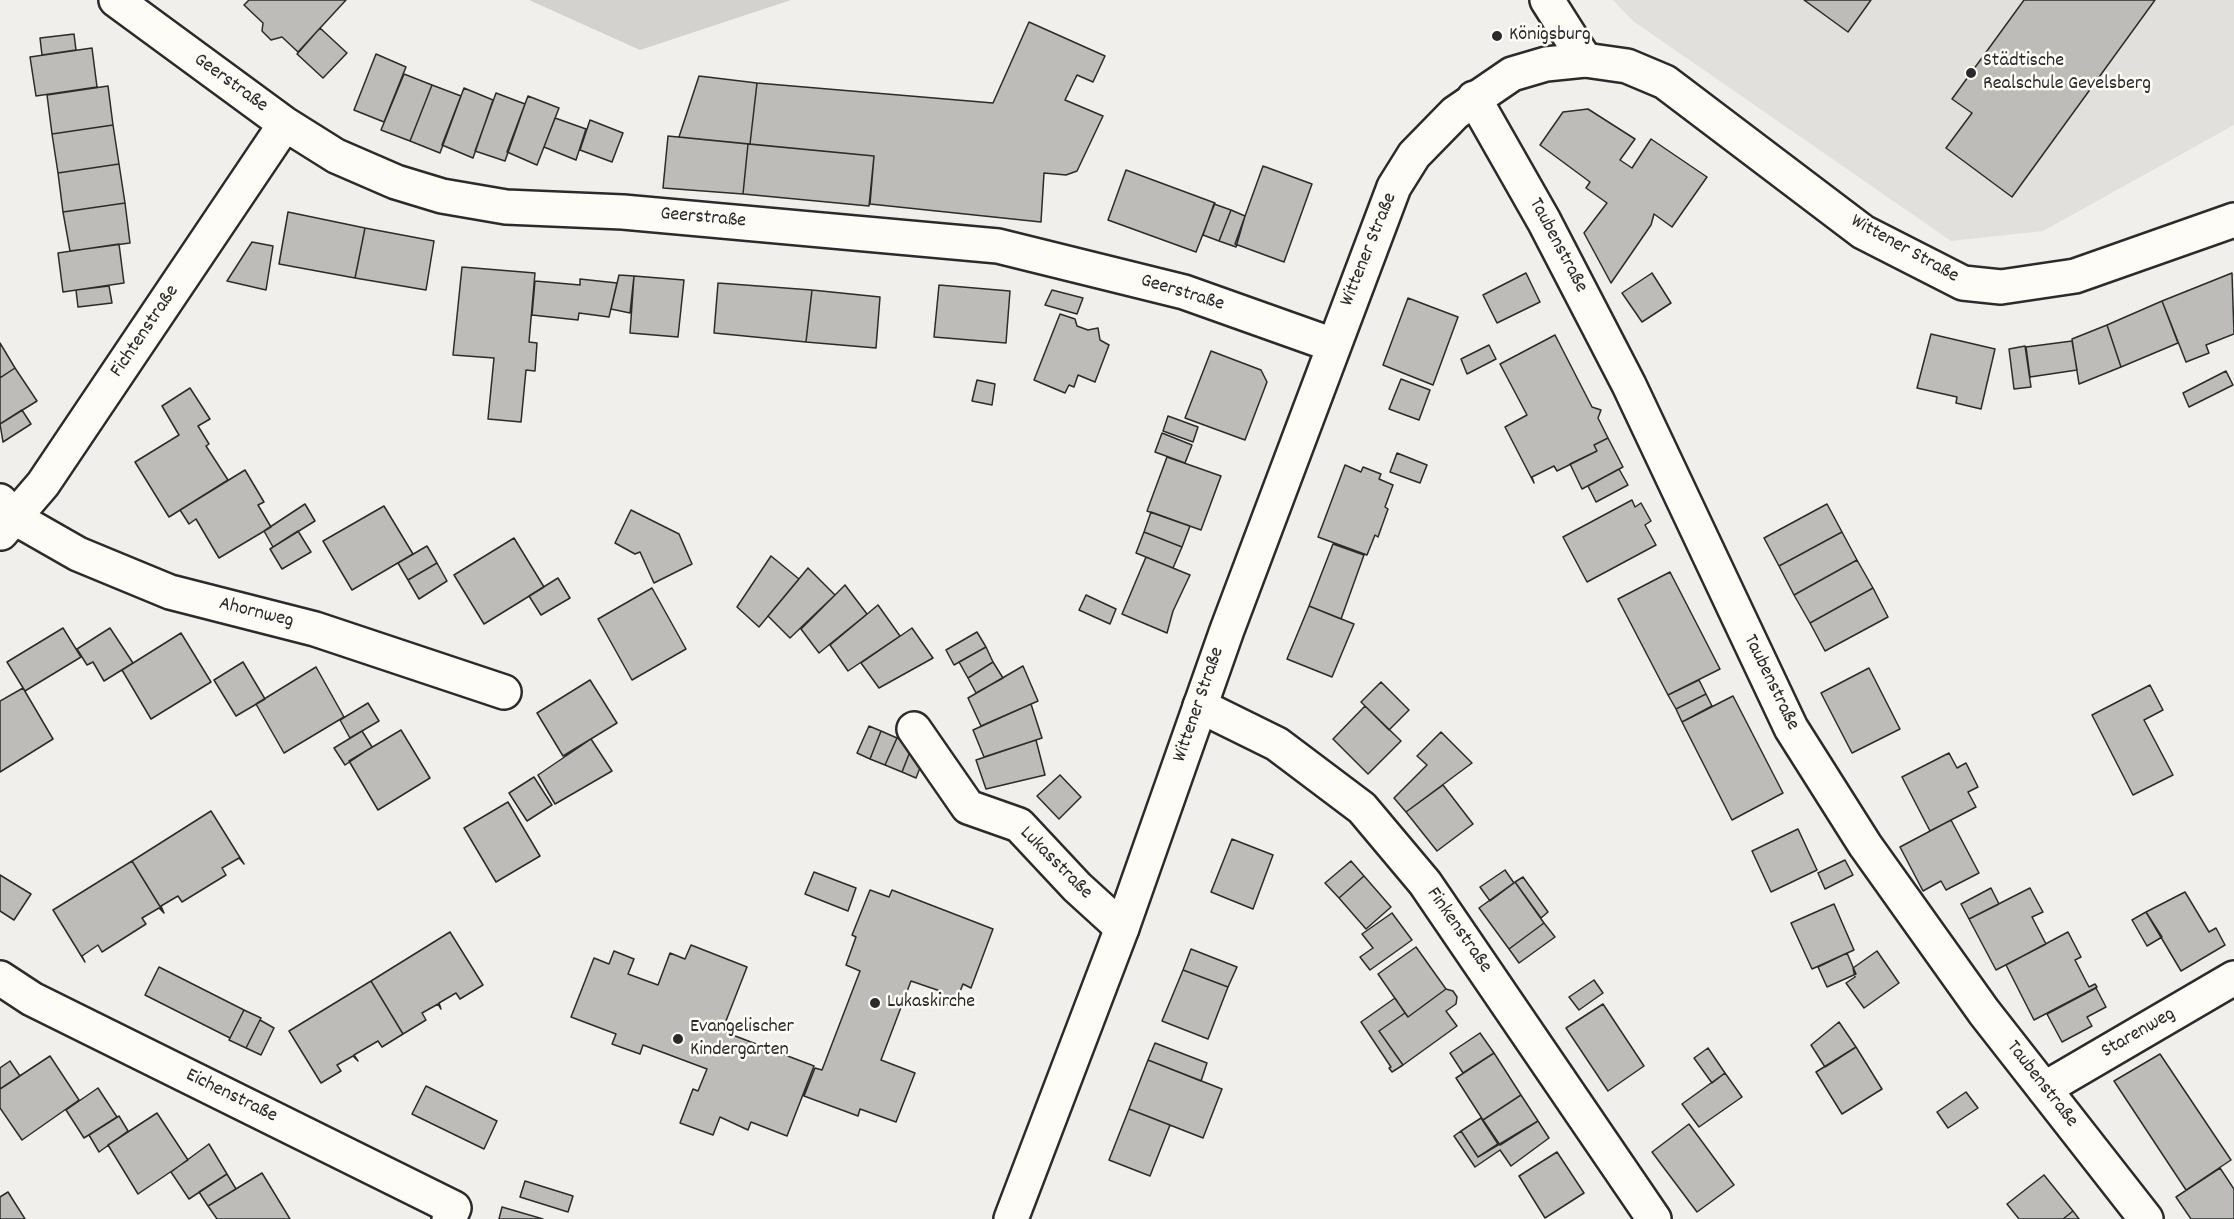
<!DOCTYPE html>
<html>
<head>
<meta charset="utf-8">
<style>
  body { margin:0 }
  canvas { display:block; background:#f0efeb }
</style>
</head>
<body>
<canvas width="2234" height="1219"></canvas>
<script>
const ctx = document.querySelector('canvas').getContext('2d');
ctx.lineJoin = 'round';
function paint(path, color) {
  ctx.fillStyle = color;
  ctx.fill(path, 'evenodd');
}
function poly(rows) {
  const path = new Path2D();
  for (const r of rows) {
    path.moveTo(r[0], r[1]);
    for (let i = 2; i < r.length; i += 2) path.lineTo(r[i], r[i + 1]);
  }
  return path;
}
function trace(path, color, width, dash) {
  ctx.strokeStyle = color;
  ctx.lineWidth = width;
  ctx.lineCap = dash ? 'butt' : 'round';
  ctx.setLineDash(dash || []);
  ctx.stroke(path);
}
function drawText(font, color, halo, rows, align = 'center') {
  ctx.font = font + ' Dekko,sans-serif';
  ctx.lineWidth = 5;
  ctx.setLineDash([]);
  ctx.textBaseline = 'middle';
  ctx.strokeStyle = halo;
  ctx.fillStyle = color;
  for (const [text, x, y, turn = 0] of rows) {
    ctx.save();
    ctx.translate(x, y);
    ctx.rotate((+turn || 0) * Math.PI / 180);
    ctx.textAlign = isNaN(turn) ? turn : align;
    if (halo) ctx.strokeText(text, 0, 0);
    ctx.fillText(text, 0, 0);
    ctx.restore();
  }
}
paint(poly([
  [1613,0,2234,0,2234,125,2043,231,1951,241,1633,21]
]), '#e1e0dc');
paint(poly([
  [529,0,791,0,640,50]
]), '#d3d2cf');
const building = poly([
  [249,0,346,0,298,52,282,37,271,40,262,31,263,23,244,5,249,0],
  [1804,0,1871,0,1848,32,1804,0],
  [2024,0,2155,0,2012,197,1946,148,1972,113,1952,99,2024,0],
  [1029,22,1105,56,1093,82,1077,75,1065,100,1103,116,1077,171,1066,175,1044,173,1041,222,870,204,874,156,750,144,757,83,993,103,1029,22],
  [320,28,347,53,323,78,297,54,320,28],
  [74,34,76,50,42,55,40,38,74,34],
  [92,48,97,87,36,96,30,57,92,48],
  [376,54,406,67,384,122,354,110,376,54],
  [404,74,432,85,410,141,381,130,404,74],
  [699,76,757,83,750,144,679,137,699,76],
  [432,85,461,96,440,153,410,141,432,85],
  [108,86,113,125,52,134,47,95,108,86],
  [464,88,493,100,473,158,442,145,464,88],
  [496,93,525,104,505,161,475,151,496,93],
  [528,96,559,108,537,165,507,152,528,96],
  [1588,109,1635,139,1620,160,1632,168,1651,139,1707,177,1672,227,1654,214,1651,225,1611,283,1584,233,1607,203,1586,188,1590,182,1540,145,1563,112,1588,109],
  [555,118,586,129,576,160,544,147,555,118],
  [590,120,623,133,612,162,580,150,590,120],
  [113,125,119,164,58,173,52,134,113,125],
  [668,136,748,144,743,194,663,188,668,136],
  [748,144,874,156,869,206,743,194,748,144],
  [119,164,125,203,63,212,58,173,119,164],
  [1263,166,1312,184,1284,262,1235,244,1263,166],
  [1126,170,1215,203,1196,252,1108,220,1126,170],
  [125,203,130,243,70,251,63,212,125,203],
  [1214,204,1231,210,1219,241,1203,235,1214,204],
  [1231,210,1245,216,1236,247,1219,241,1231,210],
  [288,212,365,228,355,278,279,264,288,212],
  [365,228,434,241,426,290,355,278,365,228],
  [252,242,273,246,266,290,227,281,252,242],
  [119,244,124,283,63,292,58,253,119,244],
  [462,267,535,273,529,342,537,343,535,371,526,370,521,422,488,419,494,358,453,355,462,267],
  [1526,273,1540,302,1497,323,1483,295,1526,273],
  [1652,273,1671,303,1642,322,1622,293,1652,273],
  [2232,273,2234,334,2206,345,2209,353,2186,362,2162,301,2232,273],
  [619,275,634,276,630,313,611,309,619,275],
  [634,276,684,280,678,337,630,333,634,276],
  [580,279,617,283,609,317,579,313,578,320,532,315,535,281,580,285,580,279],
  [718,283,812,290,806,342,714,333,718,283],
  [939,285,1010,291,1006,343,934,337,939,285],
  [109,286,112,303,78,307,76,290,109,286],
  [812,290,880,297,876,348,806,342,812,290],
  [1052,290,1083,298,1077,314,1045,305,1052,290],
  [1408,298,1458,317,1433,385,1383,365,1408,298],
  [2162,301,2178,343,2121,367,2107,325,2162,301],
  [1060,314,1075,319,1077,326,1088,330,1098,328,1100,340,1109,345,1095,382,1078,375,1074,387,1069,385,1065,393,1034,380,1060,314],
  [2107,325,2121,367,2079,384,2072,339,2107,325],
  [1931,334,1995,349,1981,409,1956,403,1957,397,1917,388,1931,334],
  [1555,335,1592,407,1601,410,1598,418,1608,438,1594,445,1597,451,1557,471,1554,466,1532,477,1534,483,1505,427,1527,415,1500,364,1555,335],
  [2072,341,2077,370,2030,377,2026,347,2072,341],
  [0,343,15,368,0,378,0,343],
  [1489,345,1496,359,1467,374,1461,359,1489,345],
  [2025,346,2031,387,2014,389,2009,349,2025,346],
  [1211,351,1261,370,1267,382,1245,440,1185,418,1211,351],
  [15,368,37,401,0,424,0,378,15,368],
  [2226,371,2233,385,2189,407,2183,393,2226,371],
  [1401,379,1430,390,1419,420,1389,409,1401,379],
  [977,380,995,384,992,405,972,401,977,380],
  [190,388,210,419,198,426,209,444,206,446,228,480,169,517,135,462,179,435,162,406,190,388],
  [22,410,31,424,3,442,0,424,22,410],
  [1168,416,1198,427,1193,442,1163,431,1168,416],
  [1162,433,1192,445,1185,463,1155,452,1162,433],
  [1608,438,1623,467,1582,489,1570,464,1597,451,1594,445,1608,438],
  [1397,453,1427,465,1420,483,1390,472,1397,453],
  [1167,457,1221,476,1201,530,1147,511,1167,457],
  [1345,465,1361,472,1363,467,1381,474,1379,479,1393,485,1385,507,1388,509,1378,537,1375,535,1367,555,1318,537,1345,465],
  [1619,469,1628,485,1596,502,1588,486,1619,469],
  [245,470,264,502,258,505,271,527,219,558,196,519,189,524,180,510,245,470],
  [1632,500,1635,507,1641,503,1651,521,1645,525,1656,545,1587,582,1563,537,1632,500],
  [305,504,315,521,273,547,264,531,305,504],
  [1827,504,1842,532,1779,566,1764,538,1827,504],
  [384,506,413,554,352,590,323,541,384,506],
  [631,510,679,534,692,564,654,583,640,552,635,554,615,543,631,510],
  [1151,512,1190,526,1182,547,1144,532,1151,512],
  [298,531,311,552,282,569,270,549,298,531],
  [1144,532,1182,547,1173,568,1136,553,1144,532],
  [1842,532,1857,560,1794,595,1779,566,1842,532],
  [514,538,544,587,484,624,454,575,514,538],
  [1333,544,1364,555,1341,619,1309,606,1333,544],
  [427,546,437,563,408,580,398,563,427,546],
  [771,556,799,579,759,627,737,607,771,556],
  [1146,557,1190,575,1173,611,1167,633,1122,614,1146,557],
  [1857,560,1873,588,1810,623,1794,595,1857,560],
  [437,563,447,581,419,599,408,580,437,563],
  [808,568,835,595,790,638,768,616,808,568],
  [1670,572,1720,669,1668,695,1618,599,1670,572],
  [558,578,570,598,541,615,529,596,558,578],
  [845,585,867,614,819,653,801,629,845,585],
  [652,588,686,649,632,680,598,619,652,588],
  [1873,588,1888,617,1825,651,1810,623,1873,588],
  [1086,595,1116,609,1110,624,1079,610,1086,595],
  [878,605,900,636,848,671,830,645,878,605],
  [1309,606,1354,624,1332,677,1287,659,1309,606],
  [63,628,81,657,25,691,7,662,63,628],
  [110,628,133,663,104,681,93,662,87,665,77,649,110,628],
  [912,628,933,658,879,688,861,663,912,628],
  [977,632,986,647,954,665,946,650,977,632],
  [181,633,211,682,151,719,122,670,181,633],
  [986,647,993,662,968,678,959,662,986,647],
  [243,662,265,699,236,716,214,680,243,662],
  [993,662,1003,678,976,693,968,678,993,662],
  [1023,666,1038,701,981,726,968,698,1023,666],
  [316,667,344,717,284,753,256,704,316,667],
  [1869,668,1900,729,1852,753,1821,693,1869,668],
  [590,680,617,723,563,756,537,713,590,680],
  [1699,680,1706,694,1676,709,1668,695,1699,680],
  [1381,682,1409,710,1389,730,1361,702,1381,682],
  [2150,685,2163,710,2144,720,2173,775,2133,795,2092,715,2150,685],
  [23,688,53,739,0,772,0,701,23,688],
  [1706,694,1712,706,1682,722,1676,709,1706,694],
  [1733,696,1783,793,1732,820,1682,722,1733,696],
  [368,703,379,721,350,738,340,720,368,703],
  [1031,704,1042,738,984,757,973,730,1031,704],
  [1365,706,1401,741,1368,774,1333,739,1365,706],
  [869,726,881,731,870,759,857,753,869,726],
  [401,730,430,778,378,810,349,761,401,730],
  [362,731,372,747,345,765,334,748,362,731],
  [881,731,897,738,885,765,870,759,881,731],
  [1441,732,1472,763,1406,812,1394,798,1427,765,1417,756,1441,732],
  [897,738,913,744,902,772,885,765,897,738],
  [591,739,612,771,555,804,538,775,591,739],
  [1036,740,1045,775,986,789,976,760,1036,740],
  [913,744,927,750,916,778,902,772,913,744],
  [1949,753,1957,768,1966,763,1978,787,1968,792,1976,807,1930,831,1902,777,1949,753],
  [1060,775,1081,797,1059,819,1037,796,1060,775],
  [534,777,552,805,527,821,509,793,534,777],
  [1443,785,1473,824,1437,851,1406,812,1443,785],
  [508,802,540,856,496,882,464,828,508,802],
  [211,811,244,864,239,858,222,868,226,875,182,902,178,896,161,906,164,913,132,861,211,811],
  [1951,820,1979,873,1946,890,1941,881,1923,891,1900,847,1951,820],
  [1798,829,1817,870,1771,892,1752,851,1798,829],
  [1232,839,1273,855,1253,909,1211,892,1232,839],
  [1845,860,1853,875,1825,889,1818,873,1845,860],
  [132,861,164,913,159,908,142,918,146,924,102,952,98,945,82,956,85,962,53,910,132,861],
  [1351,861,1364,876,1339,898,1325,883,1351,861],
  [1505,870,1514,883,1490,901,1480,887,1505,870],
  [814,872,856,888,848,911,805,894,814,872],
  [0,875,31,894,14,920,0,911,0,875],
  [1364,876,1391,907,1366,929,1339,898,1364,876],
  [1523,877,1548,912,1541,918,1515,882,1523,877],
  [1515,882,1544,923,1509,949,1479,908,1515,882],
  [1991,888,1999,904,1969,919,1961,904,1991,888],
  [2030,888,2043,912,2032,917,2046,944,1996,970,1969,919,2030,888],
  [870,890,889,897,892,890,993,929,971,988,963,984,954,1007,936,1000,940,991,911,981,881,1060,915,1073,896,1122,860,1109,858,1116,804,1096,815,1068,822,1070,860,971,846,965,856,937,852,935,870,890],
  [2185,892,2209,932,2216,928,2225,945,2181,971,2146,912,2185,892],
  [1834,904,1854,950,1812,969,1791,923,1834,904],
  [2146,912,2162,937,2147,946,2132,920,2146,912],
  [1392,913,1412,940,1370,970,1360,957,1373,948,1362,934,1392,913],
  [1544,923,1555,937,1519,963,1509,949,1544,923],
  [450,932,483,985,460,999,456,993,439,1003,441,1009,438,1004,422,1013,426,1020,403,1034,371,981,450,932],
  [2068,932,2081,957,2075,960,2089,987,2095,984,2097,987,2034,1020,2006,965,2068,932],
  [691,945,747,967,722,1031,814,1066,787,1136,751,1122,748,1130,720,1117,713,1135,680,1123,693,1089,698,1091,707,1069,643,1045,640,1054,612,1044,616,1034,571,1017,594,958,609,964,614,951,634,959,628,974,658,985,670,953,685,959,691,945],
  [1416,947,1446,989,1408,1017,1378,974,1416,947],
  [1191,949,1237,967,1228,987,1183,970,1191,949],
  [1877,951,1899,983,1864,1008,1846,983,1855,977,1853,968,1877,951],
  [1847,953,1856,974,1827,987,1818,967,1847,953],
  [159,967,244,1010,230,1038,145,995,159,967],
  [1183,970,1228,987,1208,1039,1162,1021,1183,970],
  [1594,980,1603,993,1579,1010,1569,997,1594,980],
  [371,981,403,1034,382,1047,378,1041,354,1055,358,1061,353,1056,337,1065,341,1071,321,1083,289,1031,371,981],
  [2096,988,2106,1007,2087,1017,2092,1026,2062,1042,2047,1014,2096,988],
  [1446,989,1453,991,1457,997,1456,1004,1446,1011,1457,1026,1403,1065,1379,1031,1405,1013,1408,1017,1446,989],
  [1395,998,1405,1013,1379,1031,1403,1065,1392,1072,1389,1068,1391,1067,1361,1022,1395,998],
  [1603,1004,1644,1066,1608,1091,1566,1028,1603,1004],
  [244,1010,261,1018,246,1048,229,1040,244,1010],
  [260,1020,274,1028,261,1055,246,1048,260,1020],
  [1839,1022,1856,1047,1825,1067,1811,1045,1839,1022],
  [1480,1033,1494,1053,1463,1073,1450,1053,1480,1033],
  [1155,1043,1207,1063,1201,1081,1148,1060,1155,1043],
  [1856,1047,1882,1089,1842,1114,1816,1072,1856,1047],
  [1708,1048,1725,1073,1712,1083,1694,1058,1708,1048],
  [1494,1053,1521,1095,1483,1120,1456,1078,1494,1053],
  [2160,1054,2231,1160,2186,1190,2114,1081,2160,1054],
  [50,1056,79,1100,22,1140,0,1108,0,1089,50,1056],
  [1148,1060,1222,1089,1203,1138,1129,1109,1148,1060],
  [10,1061,20,1076,0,1089,0,1068,10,1061],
  [1725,1073,1742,1097,1699,1127,1682,1104,1725,1073],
  [426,1086,497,1121,484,1149,412,1114,426,1086],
  [98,1088,117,1117,84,1138,66,1110,98,1088],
  [1966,1092,1978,1108,1948,1128,1937,1112,1966,1092],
  [1521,1095,1538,1121,1500,1145,1483,1120,1521,1095],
  [1129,1109,1170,1125,1150,1176,1109,1160,1129,1109],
  [157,1113,188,1160,138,1194,108,1145,157,1113],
  [119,1116,128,1131,99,1152,89,1135,119,1116],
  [1481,1118,1498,1144,1478,1157,1461,1131,1481,1118],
  [1538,1121,1549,1138,1511,1166,1500,1150,1475,1167,1454,1136,1461,1131,1478,1157,1538,1121],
  [1689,1124,1734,1185,1697,1212,1652,1152,1689,1124],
  [209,1144,227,1174,189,1199,171,1172,209,1144],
  [1557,1152,1584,1193,1545,1218,1519,1176,1557,1152],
  [2220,1168,2234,1189,2234,1219,2191,1219,2176,1197,2220,1168],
  [262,1173,290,1219,217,1219,208,1206,262,1173],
  [227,1174,236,1189,208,1206,199,1192,227,1174],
  [2044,1175,2073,1211,2063,1219,2019,1219,2007,1204,2044,1175],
  [525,1181,573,1196,568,1212,520,1197,525,1181],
  [8,1192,25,1219,0,1219,0,1197,8,1192],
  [502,1207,543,1219,499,1219,502,1207],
  [2073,1211,2079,1219,2063,1219,2073,1211]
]);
paint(building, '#bdbcb8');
trace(building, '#2b2b2b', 1.5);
const minor = poly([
  [116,0,285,124,336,156,396,182,442,196,506,207,623,212,998,246,1184,292,1333,345],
  [1547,0,1585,60],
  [1474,98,1544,221,1629,385,1791,728,1865,845,1984,1012,2146,1219],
  [0,501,15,518,78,554,170,592,315,629,504,692],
  [1,533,43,484,285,124],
  [1200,706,1277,744,1362,808,1425,883,1654,1219],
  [914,729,968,807,1019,825,1077,887,1122,928],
  [0,978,32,999,454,1208,449,1219],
  [2044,1089,2234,978]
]);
const major = poly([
  [1011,1219,1122,928,1227,630,1394,187,1414,155,1455,113,1512,74,1546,64,1585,60,1627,66,1665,82,1863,232,1963,283,2001,287,2075,276,2234,220]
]);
trace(minor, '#2b2b2b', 38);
trace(major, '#2b2b2b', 38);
trace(minor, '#fdfcf7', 33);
trace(major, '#fdfcf7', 33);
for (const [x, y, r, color] of [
  [1497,36,6,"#2b2b2b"],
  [1971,73,6,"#2b2b2b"],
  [875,1003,6,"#2b2b2b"],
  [678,1039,6,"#2b2b2b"]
]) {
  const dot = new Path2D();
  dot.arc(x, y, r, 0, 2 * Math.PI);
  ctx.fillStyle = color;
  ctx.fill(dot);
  trace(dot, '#fdfcf7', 2);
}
drawText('20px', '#2b2b2b', '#fdfcf7', [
  ["Königsburg",1509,36],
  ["Städtische",1983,62],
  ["Realschule Gevelsberg",1983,85],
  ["Lukaskirche",887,1003],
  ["Evangelischer",690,1028],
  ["Kindergarten",690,1051]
], 'left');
drawText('20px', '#2b2b2b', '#fdfcf7', [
  ["Geerstraße",230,84,36],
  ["Geerstraße",703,219,5],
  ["Taubenstraße",1557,246,62],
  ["Wittener Straße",1370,250,-68],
  ["Wittener Straße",1904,250,29],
  ["Geerstraße",1182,294,17],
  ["Fichtenstraße",146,332,-56],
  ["Ahornweg",256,614,14],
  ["Taubenstraße",1770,683,64],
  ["Wittener Straße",1200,705,-71],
  ["Lukasstraße",1055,864,45],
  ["Finkenstraße",1458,931,55],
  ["Starenweg",2139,1034,-30],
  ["Taubenstraße",2041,1085,52],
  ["Eichenstraße",231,1097,26]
]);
</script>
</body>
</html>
